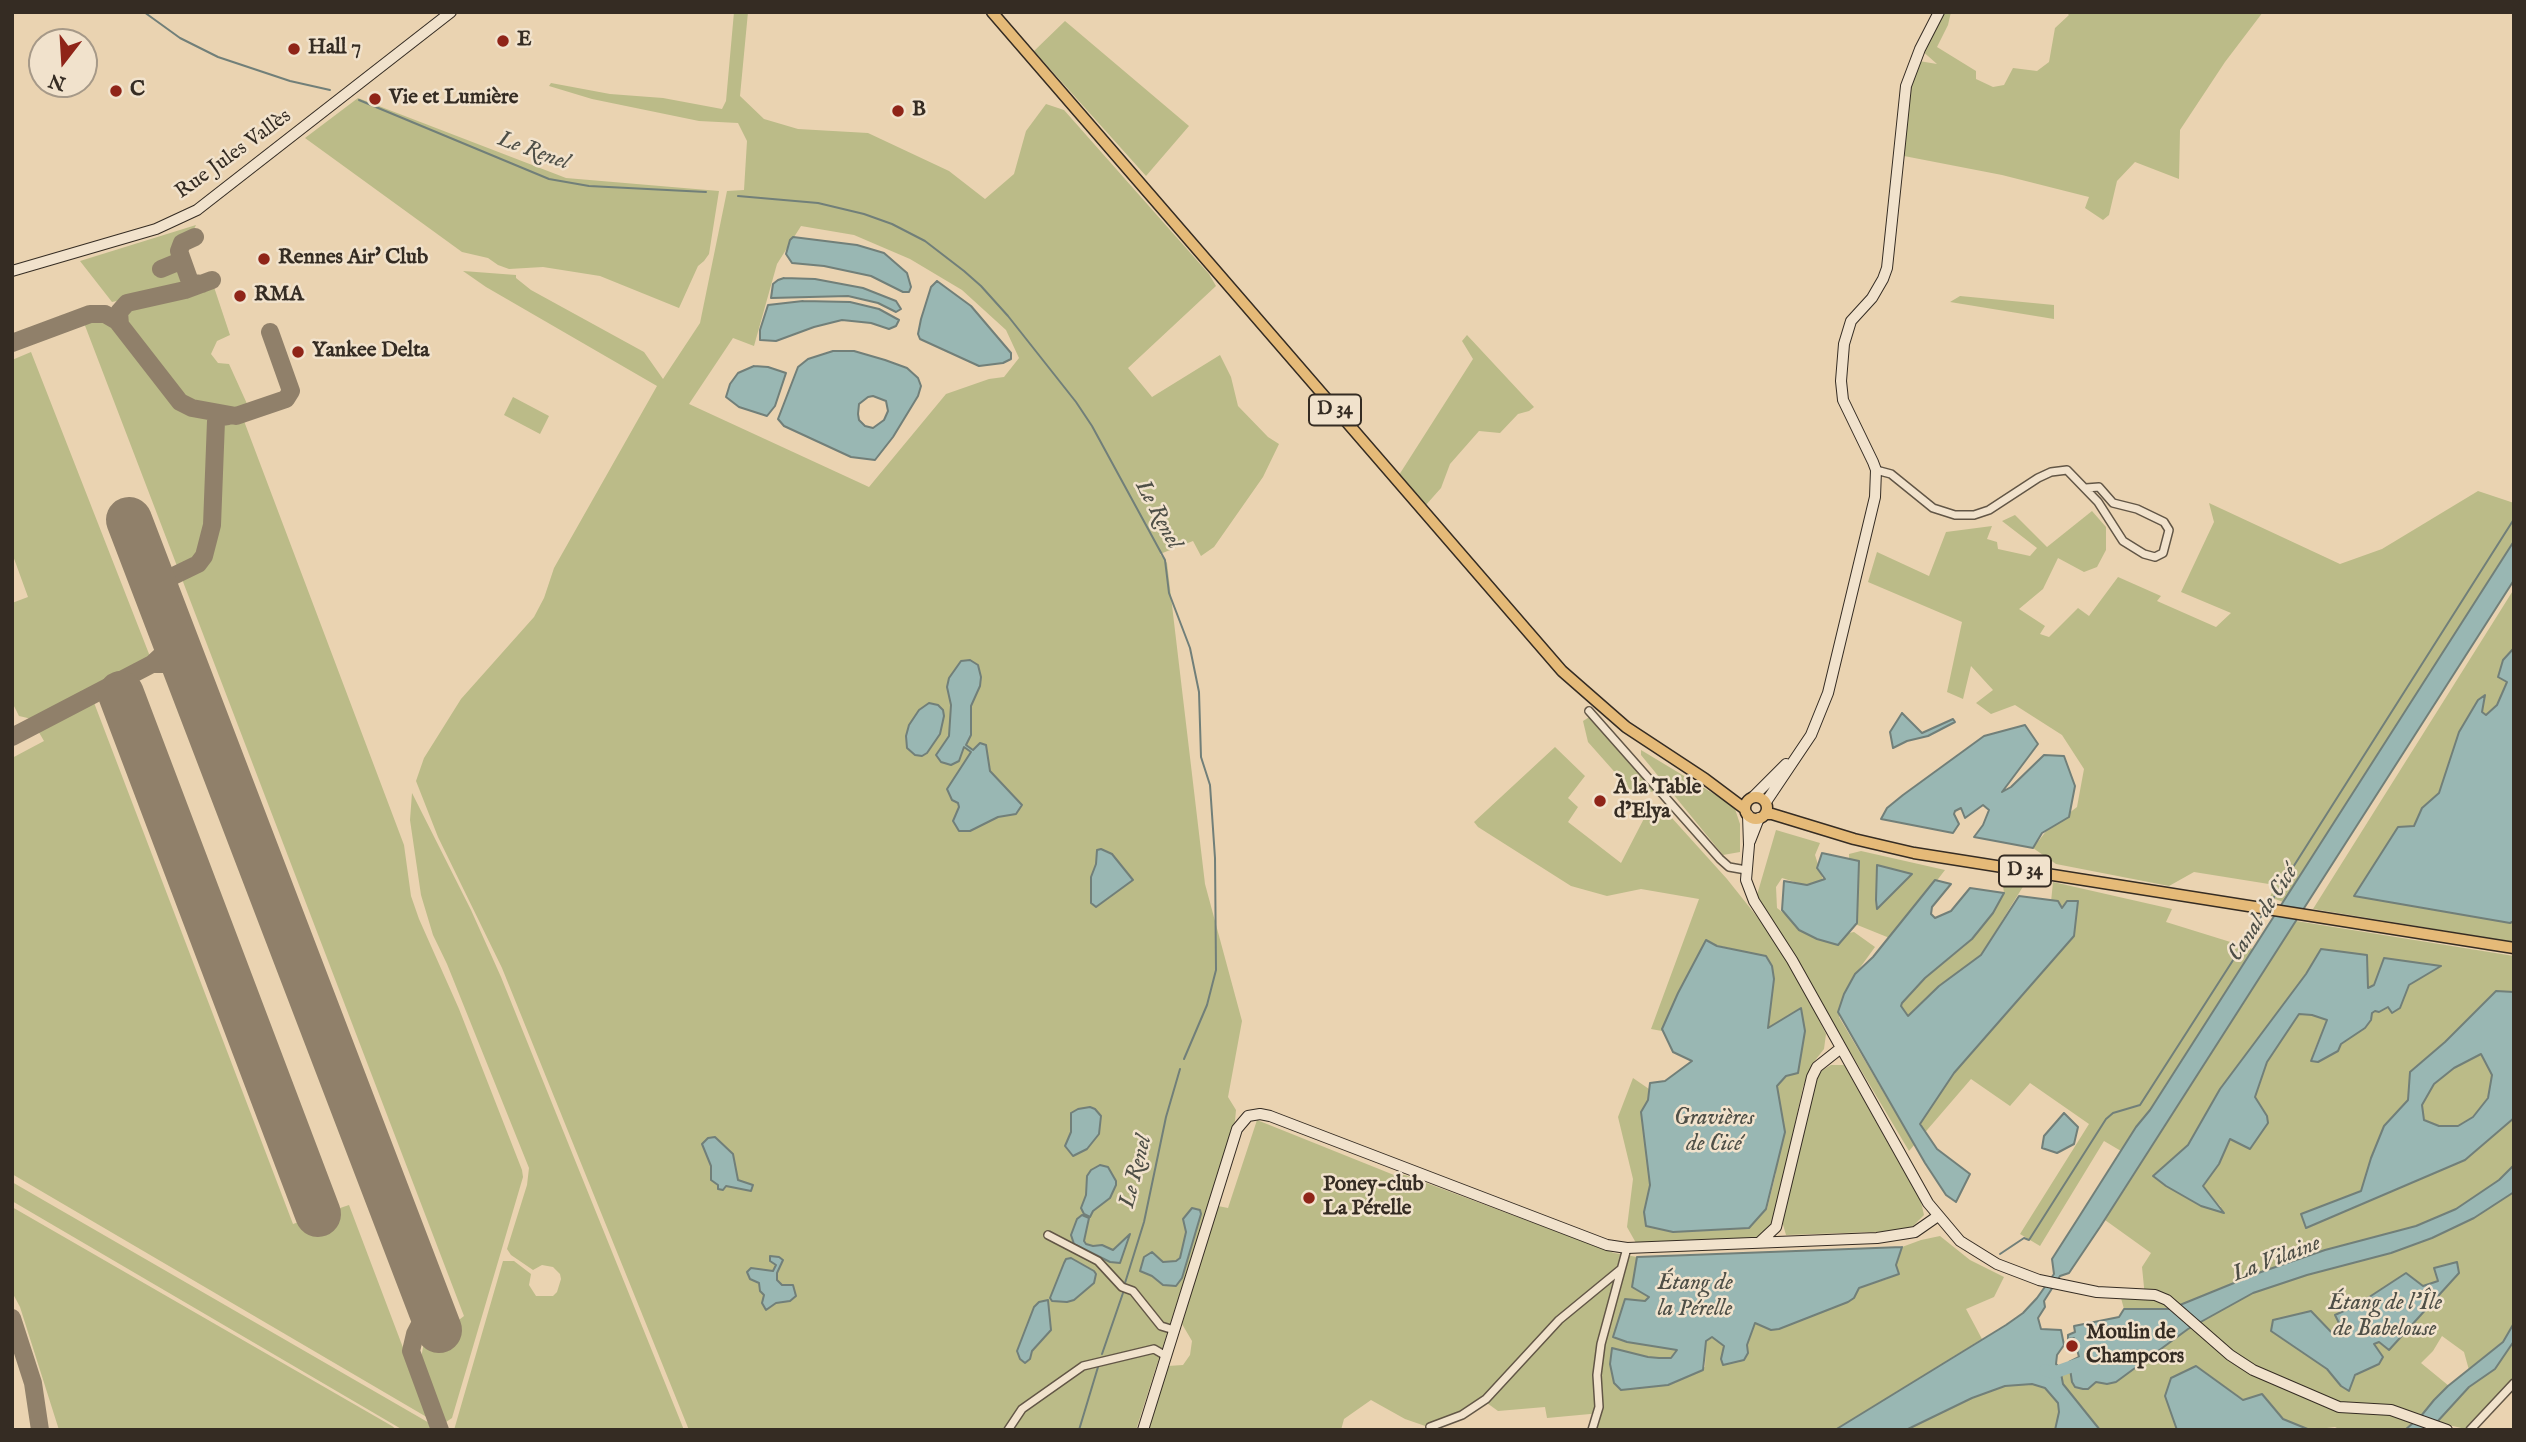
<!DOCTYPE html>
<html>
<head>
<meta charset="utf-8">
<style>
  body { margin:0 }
  #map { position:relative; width:2526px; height:1442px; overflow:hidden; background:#ead3b1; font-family:"IM FELL English",serif }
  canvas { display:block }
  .frame { position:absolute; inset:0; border:14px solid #352c23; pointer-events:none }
  .north { position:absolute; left:28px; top:28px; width:70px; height:70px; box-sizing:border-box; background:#f1e2cc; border:2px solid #a69988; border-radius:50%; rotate:197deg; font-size:19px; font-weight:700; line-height:28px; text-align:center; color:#352c23 }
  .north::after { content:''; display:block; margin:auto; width:24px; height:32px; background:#8f2418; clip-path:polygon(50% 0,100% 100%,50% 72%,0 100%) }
</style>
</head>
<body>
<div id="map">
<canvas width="2526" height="1442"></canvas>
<div class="frame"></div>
<div class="north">N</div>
</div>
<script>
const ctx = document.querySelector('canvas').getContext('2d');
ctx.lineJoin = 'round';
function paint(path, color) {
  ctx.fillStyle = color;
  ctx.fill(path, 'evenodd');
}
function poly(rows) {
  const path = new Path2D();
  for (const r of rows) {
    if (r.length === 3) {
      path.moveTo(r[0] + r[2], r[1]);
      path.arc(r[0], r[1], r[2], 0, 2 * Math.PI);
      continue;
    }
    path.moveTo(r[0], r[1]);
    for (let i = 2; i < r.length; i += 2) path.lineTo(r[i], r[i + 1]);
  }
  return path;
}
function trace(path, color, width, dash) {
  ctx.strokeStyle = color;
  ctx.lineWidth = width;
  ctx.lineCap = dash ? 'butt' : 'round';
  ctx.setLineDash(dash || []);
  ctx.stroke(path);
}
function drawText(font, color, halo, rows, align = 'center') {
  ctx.font = font + ' "IM FELL English",serif';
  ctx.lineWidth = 5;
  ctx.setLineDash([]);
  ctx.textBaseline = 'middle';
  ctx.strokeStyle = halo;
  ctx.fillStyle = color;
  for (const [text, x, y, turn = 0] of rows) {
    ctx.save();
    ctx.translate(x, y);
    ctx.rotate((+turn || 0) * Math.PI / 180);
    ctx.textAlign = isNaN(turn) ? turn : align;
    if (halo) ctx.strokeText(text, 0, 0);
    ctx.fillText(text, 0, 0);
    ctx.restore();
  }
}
paint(poly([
  [734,12,748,12,740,96,764,119,798,129,868,133,949,171,985,199,1014,174,1026,131,1046,104,1064,110,1209,274,1216,286,1128,368,1152,397,1220,355,1231,377,1238,406,1268,437,1279,444,1263,477,1214,547,1201,556,1193,541,1160,554,1167,563,1205,884,1242,1021,1228,1097,1236,1110,1235,1121,1136,1430,689,1430,502,968,438,837,416,781,424,758,461,699,534,617,544,598,554,568,657,386,486,287,463,271,516,275,516,278,531,290,644,352,663,379,700,323,727,191,744,190,747,141,738,123,699,121,592,99,549,86,551,83,610,94,663,98,722,109,726,101],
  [801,226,854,235,910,259,962,290,1006,330,1019,358,1004,377,989,379,946,394,869,487,689,404,733,338,754,346,777,264],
  [1939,12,1951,12,1948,25,1937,47,1976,71,1976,79,1993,87,2004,85,2013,68,2037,71,2049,62,2055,28,2069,15,2066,12,2263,12,2225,62,2180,130,2179,179,2135,162,2117,181,2109,215,2103,220,2085,208,2089,197,2002,175,1904,156,1908,94,1919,61,1937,64,1920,49],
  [1065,21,1189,126,1146,176,1034,51],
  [358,98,566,178,719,191,709,254,704,261,698,266,679,308,600,276,543,267,509,269,498,265,488,258,462,252,305,138],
  [196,225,192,233,177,241,174,249,176,261,165,266,164,263,155,266,159,276,167,272,166,269,180,264,183,276,182,281,174,289,112,302,80,261],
  [207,286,214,287,230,335,217,341,211,354,218,363,229,364,248,406,235,410,195,404,182,397,127,321,125,312,132,306,181,296],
  [1960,296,2054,305,2054,319,1950,302],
  [100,319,113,326,183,412,216,421,230,423,244,421,404,845,411,896,419,919,459,1009,522,1170,523,1177,452,1418,443,1424,420,1364,425,1336,455,1323,464,1316,84,323],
  [1467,335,1534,407,1529,411,1518,414,1500,433,1479,431,1450,464,1441,488,1425,506,1399,475,1473,359,1462,341],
  [31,352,151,659,32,719,19,716,12,702,12,603,28,597,12,553,12,360],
  [513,397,549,416,540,434,504,415],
  [2478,491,2514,503,2514,541,2283,902,2270,897,2275,885,2194,872,2169,886,2056,864,2033,848,2047,830,2077,807,2084,769,2062,735,2015,705,1991,714,1976,703,1993,690,1971,666,1963,699,1947,692,1962,622,1868,582,1877,552,1929,576,1946,532,1992,526,1987,539,1997,542,1998,549,2030,556,2037,548,2002,521,2015,515,2047,547,2092,511,2106,527,2106,550,2097,567,2084,572,2058,558,2043,589,2019,609,2045,626,2040,634,2049,637,2078,608,2089,616,2118,577,2161,596,2157,601,2216,627,2231,613,2181,592,2214,522,2209,503,2340,564,2382,549],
  [2514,589,2514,648,2503,660,2498,677,2507,682,2497,705,2487,715,2482,713,2484,695,2478,700,2459,732,2439,793,2422,808,2414,827,2354,896,2509,923,2514,921,2514,942,2313,909],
  [93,700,293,1224,349,1205,430,1419,12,1174,12,758,44,741,37,729],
  [1591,716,1655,791,1635,795,1588,742,1583,721],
  [1555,747,1585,776,1568,798,1578,807,1568,822,1621,863,1651,805,1662,807,1727,879,1766,928,1798,979,1826,1034,1824,1049,1813,1063,1803,1087,1773,1224,1762,1237,1636,1243,1627,1227,1633,1179,1618,1117,1633,1078,1649,1089,1648,1100,1641,1113,1650,1185,1644,1212,1646,1226,1677,1232,1749,1228,1767,1209,1776,1173,1777,1086,1786,1076,1798,1073,1805,1031,1801,1008,1768,1029,1774,979,1769,961,1761,955,1711,944,1678,993,1662,1031,1651,1029,1699,899,1641,889,1607,896,1571,886,1478,827,1474,822],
  [1641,750,1734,806,1740,824,1740,852,1723,855,1641,755],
  [412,793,471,910,501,977,684,1430,454,1430,503,1261,514,1261,531,1274,529,1285,536,1296,553,1296,557,1292,561,1279,560,1274,553,1267,542,1265,533,1270,511,1255,507,1249,527,1185,529,1168,447,964,433,935,421,895,410,820],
  [1776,830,1820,843,1815,855,1823,880,1804,885,1782,878,1776,887,1777,908,1817,939,1854,932,1875,947,1854,976,1839,1017,1888,1100,1925,1068,2048,932,2053,882,2172,909,2166,922,2253,949,2150,1110,2121,1151,2104,1141,2040,1246,2020,1234,2089,1124,2030,1083,2010,1106,1971,1079,1909,1151,1757,895],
  [1861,851,1945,870,1892,939,1850,922,1849,854],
  [2002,878,2027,880,1981,955,1939,986,1908,1017,1901,1006,1902,1003,1925,978,1965,946,1993,913,2004,893],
  [2296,921,2514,956,2514,992,2495,991,2445,1042,2410,1072,2408,1100,2384,1126,2371,1158,2361,1192,2307,1227,2465,1160,2514,1118,2514,1165,2499,1180,2456,1209,2416,1226,2325,1250,2261,1272,2170,1309,2124,1309,2121,1298,2145,1297,2142,1267,2151,1253,2105,1220],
  [2321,949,2366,956,2367,988,2374,985,2385,958,2440,966,2409,985,2392,1012,2388,1006,2378,1012,2375,1011,2372,1013,2371,1020,2365,1028,2341,1044,2338,1051,2318,1062,2314,1051,2327,1020,2312,1015,2299,1014,2267,1062,2261,1076,2255,1097,2265,1112,2261,1131,2250,1149,2230,1139,2219,1164,2203,1186,2221,1207,2201,1206,2166,1186,2154,1176,2188,1145,2220,1089,2306,974],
  [2481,1053,2492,1075,2488,1098,2473,1117,2458,1126,2439,1126,2424,1120,2422,1105,2434,1084,2454,1068],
  [1831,1065,1844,1065,1921,1202,1924,1215,1913,1226,1901,1231,1786,1235,1782,1221,1815,1078,1821,1071],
  [1257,1120,1394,1175,1405,1175,1614,1253,1637,1257,1632,1287,1650,1297,1645,1301,1627,1342,1677,1350,1676,1354,1671,1358,1659,1358,1648,1357,1612,1348,1621,1390,1652,1386,1705,1367,1706,1341,1712,1337,1724,1346,1721,1359,1723,1365,1744,1360,1748,1353,1747,1345,1755,1323,1771,1330,1779,1329,1848,1302,1854,1298,1859,1288,1887,1279,1896,1265,1902,1247,1921,1240,1940,1236,1970,1260,2004,1277,1994,1297,1966,1309,1982,1339,1835,1430,1595,1430,1601,1413,1547,1418,1545,1407,1498,1411,1487,1403,1462,1418,1431,1428,1405,1419,1371,1400,1344,1419,1341,1430,1148,1430,1168,1366,1183,1365,1190,1355,1192,1341,1182,1324,1218,1206,1228,1208],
  [12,1182,431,1424,433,1430,403,1430,12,1201],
  [2514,1192,2514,1323,2503,1342,2469,1370,2464,1352,2442,1336,2433,1351,2421,1363,2449,1386,2434,1400,2421,1416,2405,1430,2341,1430,2335,1427,2310,1430,2283,1419,2262,1394,2244,1400,2196,1366,2165,1396,2177,1430,2100,1430,2063,1384,2061,1373,2070,1371,2075,1387,2088,1389,2096,1382,2107,1384,2188,1329,2253,1293,2307,1275,2391,1253,2432,1238,2474,1218],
  [2439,1281,2388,1349,2378,1342,2374,1344,2383,1357,2379,1364,2363,1371,2341,1386,2327,1369,2271,1331,2334,1335,2343,1331,2335,1315,2344,1310],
  [12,1207,392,1426,397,1430,59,1430,20,1307,12,1292],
  [2514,1341,2514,1379,2471,1427,2466,1429,2448,1425,2445,1430,2426,1430,2437,1422,2469,1387,2495,1369],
  [2032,1384,2045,1388,2058,1403,2059,1412,2055,1430,1906,1430,1972,1398,2005,1386]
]), '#bb8');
const water = poly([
  [793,237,857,245,884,253,907,273,911,287,909,292,903,292,871,276,824,266,792,263,786,254,790,240,793,237],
  [784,278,815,279,863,288,896,301,901,309,896,312,878,303,848,296,771,298,773,284,778,280,784,278],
  [937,281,971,306,1011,353,1011,359,1003,363,979,366,920,339,918,334,921,319,931,287,937,281],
  [803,301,850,302,879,309,899,320,896,326,889,329,871,323,842,320,814,327,776,341,760,340,760,330,768,305,803,301],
  [833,351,854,351,885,360,907,368,918,378,921,386,918,396,893,437,875,460,851,457,784,426,778,419,798,367,808,359,833,351],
  [873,396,886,401,888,411,884,420,873,428,865,426,859,420,858,414,859,404,868,397,873,396],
  [754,366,768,367,786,373,775,406,767,416,739,407,726,397,730,384,738,373,754,366],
  [2514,541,2514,580,2100,1227,2069,1273,2060,1276,2044,1301,2045,1307,2038,1318,2041,1329,2061,1330,2064,1345,2057,1355,2056,1364,2060,1368,2063,1384,2100,1430,2055,1430,2059,1412,2058,1403,2045,1388,2032,1384,2005,1386,1972,1398,1906,1430,1835,1430,2006,1325,2023,1313,2037,1298,2054,1274,2052,1259,2077,1220,2136,1127,2150,1110,2514,541],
  [2514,648,2514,921,2510,923,2354,896,2398,827,2414,826,2422,808,2439,793,2459,732,2478,700,2485,695,2482,712,2486,715,2497,705,2507,682,2498,677,2503,660,2514,648],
  [970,660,978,665,981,677,980,686,971,706,971,735,966,745,973,750,980,743,986,745,990,771,1022,805,1016,814,998,817,970,831,959,831,953,821,959,807,958,803,952,800,947,789,971,752,964,747,959,761,951,765,941,762,936,755,949,736,951,705,947,687,949,678,961,661,970,660],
  [929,703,938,705,943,710,944,716,940,734,927,753,922,756,915,755,907,748,906,736,909,725,919,710,929,703],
  [1902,713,1922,733,1953,719,1955,722,1928,736,1907,741,1893,748,1890,732,1902,713],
  [2025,725,2038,744,2002,792,2011,787,2044,755,2064,756,2075,786,2069,817,2042,833,2033,848,1974,837,1983,825,1989,810,1983,805,1965,818,1961,808,1955,811,1954,814,1959,824,1953,833,1881,819,1887,808,1903,795,1984,736,2025,725],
  [1101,849,1112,854,1133,880,1096,907,1091,903,1091,877,1096,864,1097,850,1101,849],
  [1822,853,1859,861,1857,923,1838,945,1817,939,1799,930,1782,910,1784,881,1807,885,1825,879,1817,868,1822,853],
  [1877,865,1912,874,1877,909,1876,900,1877,865],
  [1935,880,1951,884,1932,907,1931,914,1935,918,1951,911,1970,888,2004,893,1993,913,1972,939,1925,978,1902,1003,1901,1006,1908,1016,1939,986,1981,955,2019,896,2058,901,2062,908,2067,901,2078,901,2074,936,1954,1073,1920,1124,1937,1149,1970,1174,1956,1202,1946,1195,1925,1163,1838,1012,1844,994,1855,974,1873,957,1935,880],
  [1706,940,1717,946,1766,956,1772,966,1774,979,1768,1028,1801,1008,1805,1031,1798,1073,1786,1076,1777,1086,1785,1132,1766,1209,1749,1228,1673,1232,1646,1226,1644,1212,1650,1185,1641,1112,1648,1100,1650,1083,1665,1081,1692,1061,1673,1052,1662,1029,1678,993,1706,940],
  [2321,949,2367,955,2368,988,2374,985,2384,958,2441,966,2409,985,2400,1008,2392,1013,2388,1007,2379,1012,2375,1011,2372,1013,2371,1020,2365,1028,2341,1044,2338,1051,2318,1062,2311,1061,2327,1020,2312,1015,2299,1014,2267,1062,2255,1097,2267,1116,2268,1123,2250,1149,2230,1139,2219,1164,2203,1186,2224,1213,2201,1206,2166,1186,2153,1176,2188,1145,2220,1089,2306,974,2321,949],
  [2496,991,2514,992,2514,1118,2465,1160,2306,1228,2301,1214,2361,1191,2371,1158,2384,1126,2408,1100,2410,1072,2445,1042,2496,991],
  [2481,1054,2492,1075,2488,1098,2473,1117,2458,1126,2439,1126,2424,1120,2422,1105,2434,1084,2454,1068,2481,1054],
  [1090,1107,1095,1109,1101,1116,1099,1134,1087,1149,1073,1156,1065,1146,1071,1132,1071,1113,1078,1109,1090,1107],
  [2064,1113,2078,1127,2074,1144,2057,1153,2042,1148,2044,1136,2064,1113],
  [715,1137,733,1154,738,1180,753,1185,751,1191,726,1186,723,1190,718,1189,718,1185,711,1180,711,1166,702,1144,708,1138,715,1137],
  [1100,1165,1108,1167,1116,1181,1116,1185,1110,1198,1093,1211,1090,1217,1084,1214,1081,1208,1086,1195,1087,1176,1091,1170,1100,1165],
  [2514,1165,2514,1192,2474,1218,2432,1238,2391,1253,2307,1275,2253,1293,2188,1329,2116,1382,2107,1384,2096,1382,2088,1389,2083,1389,2075,1387,2072,1382,2069,1362,2079,1357,2074,1338,2068,1339,2068,1335,2075,1332,2074,1326,2119,1317,2124,1309,2170,1309,2261,1272,2325,1250,2416,1226,2456,1209,2499,1180,2514,1165],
  [1192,1208,1200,1210,1201,1214,1182,1278,1176,1286,1163,1285,1152,1276,1140,1271,1144,1257,1152,1252,1163,1262,1176,1261,1180,1258,1186,1232,1183,1219,1192,1208],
  [1082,1215,1089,1218,1084,1241,1086,1244,1093,1246,1102,1245,1113,1250,1130,1234,1120,1263,1110,1262,1074,1244,1071,1235,1077,1219,1082,1215],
  [1902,1247,1896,1265,1899,1274,1859,1288,1854,1298,1848,1302,1779,1329,1771,1330,1755,1323,1747,1345,1748,1353,1744,1360,1723,1365,1721,1359,1724,1346,1712,1337,1706,1341,1703,1370,1668,1385,1621,1390,1614,1383,1610,1364,1612,1348,1648,1357,1659,1358,1671,1358,1677,1350,1627,1342,1613,1337,1625,1299,1645,1301,1649,1297,1632,1287,1637,1257,1902,1247],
  [770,1256,779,1257,783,1260,777,1273,777,1280,782,1285,793,1285,796,1296,790,1301,776,1303,766,1310,762,1303,764,1295,760,1291,759,1283,750,1279,747,1272,751,1268,773,1271,776,1265,770,1261,770,1256],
  [1071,1258,1094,1271,1096,1274,1094,1283,1074,1300,1067,1302,1052,1301,1050,1298,1064,1263,1066,1259,1071,1258],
  [2457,1262,2459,1273,2389,1350,2379,1342,2374,1344,2383,1357,2379,1364,2355,1375,2349,1391,2341,1386,2327,1369,2271,1331,2273,1320,2311,1311,2334,1335,2343,1331,2335,1315,2357,1305,2406,1273,2423,1286,2438,1281,2434,1268,2457,1262],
  [1048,1300,1051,1330,1032,1351,1030,1359,1025,1363,1020,1359,1017,1351,1034,1307,1039,1302,1048,1300],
  [2514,1323,2514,1341,2495,1369,2469,1387,2437,1422,2426,1430,2405,1430,2421,1416,2434,1400,2448,1386,2503,1342,2514,1323],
  [2196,1366,2243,1400,2262,1394,2283,1419,2310,1430,2177,1430,2165,1396,2171,1378,2196,1366]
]);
paint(water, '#99b7b3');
trace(water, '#717f79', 2);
trace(poly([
  [144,12,180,38,218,57,290,81,330,90],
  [359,100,549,179,589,186,706,192],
  [738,196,818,203,864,214,892,224,925,241,964,271,981,286,1008,316,1076,402,1092,426,1165,560,1169,593,1190,648,1199,692,1201,757,1210,785,1215,858,1216,970,1207,1005,1184,1059],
  [2269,905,2514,519],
  [2000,1254,2024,1238,2029,1240,2106,1119,2113,1113,2140,1105,2264,912],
  [1125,1283,1144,1222,1166,1117,1180,1069],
  [1102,1354,1123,1293],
  [1079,1430,1098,1367]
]), '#717f79', 2);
trace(poly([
  [2045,1370,2053,1373,2084,1362]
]), '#99b7b3', 12);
trace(poly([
  [195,237,182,243,179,251,189,279,193,283,202,284],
  [161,269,178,262,181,257],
  [120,325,119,312,127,303,185,290,212,280],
  [12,343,90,314,105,314,117,321,180,402,192,408,236,416,286,399,291,391,270,332],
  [147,565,156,576,167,579],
  [160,601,162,584,167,579,198,564,204,556,212,525,216,421,221,417,228,416],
  [152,664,166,651,171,628],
  [12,737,152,664,168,664,178,668,191,683],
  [430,1305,415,1334,411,1351,440,1430],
  [12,1318,33,1383,40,1430]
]), '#90806a', 18);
trace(poly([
  [129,520,439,1330],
  [121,694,318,1214]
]), '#90806a', 46);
const street = poly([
  [1876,470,1891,474,1933,508,1955,515,1974,515,1989,510,2038,478,2051,472,2067,470,2098,502,2123,541,2144,554,2155,557,2163,553,2169,530,2164,522,2137,509,2113,503,2099,487,2086,488],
  [1589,711,1720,859,1729,867,1746,870],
  [1048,1235,1098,1261,1122,1287,1133,1291,1161,1326,1174,1330],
  [1430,1427,1462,1415,1486,1399,1559,1320,1621,1269],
  [1008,1430,1022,1409,1083,1366,1154,1349,1166,1356],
  [1592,1430,1599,1407,1597,1375,1601,1344,1627,1248],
  [2470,1430,2514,1383]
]);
const secondary = poly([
  [12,271,156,229,197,210,451,12],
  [1754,796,1786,764],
  [1766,802,1811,735,1828,693,1875,497,1876,470,1873,462,1843,400,1841,381,1844,344,1851,321,1872,298,1883,279,1887,268,1906,86,1920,49,1939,12],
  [1748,815,1749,845,1746,880,1754,901,1792,960,1928,1203,1960,1241,1997,1264,2039,1280,2097,1292,2155,1295,2167,1300,2230,1355,2253,1370,2339,1407,2391,1410,2447,1430],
  [1750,841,1759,818],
  [1760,1242,1776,1227,1812,1077,1817,1067,1841,1048],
  [1143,1430,1237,1129,1248,1116,1260,1114,1270,1116,1607,1245,1627,1248,1877,1238,1915,1232,1938,1216]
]);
const primary = poly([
  [992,12,1562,671,1626,727,1705,779,1745,809],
  [1756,808,11],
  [1765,814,1772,814,1854,839,1914,853,2514,948]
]);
trace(street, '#625646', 10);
trace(secondary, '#352c23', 12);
trace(primary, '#352c23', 13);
trace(street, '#f1e2cc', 7);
trace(secondary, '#f1e2cc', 10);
trace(primary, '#e5ba78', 10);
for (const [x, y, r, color] of [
  [503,41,7,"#8f2418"],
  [294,49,7,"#8f2418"],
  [116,91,7,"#8f2418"],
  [375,99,7,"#8f2418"],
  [898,111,7,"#8f2418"],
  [264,259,7,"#8f2418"],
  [240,296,7,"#8f2418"],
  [298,352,7,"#8f2418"],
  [1600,801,7,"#8f2418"],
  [1309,1198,7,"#8f2418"],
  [2072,1346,7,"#8f2418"]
]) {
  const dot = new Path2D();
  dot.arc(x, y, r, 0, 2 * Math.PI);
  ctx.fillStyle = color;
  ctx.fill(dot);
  trace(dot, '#f1e2cc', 2.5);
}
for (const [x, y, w] of [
  [1335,410,52],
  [2025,871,52]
]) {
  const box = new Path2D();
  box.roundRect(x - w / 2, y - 15.5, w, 31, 5);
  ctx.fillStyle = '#f1e2cc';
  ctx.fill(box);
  trace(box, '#352c23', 2);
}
drawText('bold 19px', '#352c23', null, [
  ["D 34",1335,410],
  ["D 34",2025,871]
]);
drawText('bold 21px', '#352c23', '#f1e2cc', [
  ["E",517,41],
  ["Hall 7",308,49],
  ["C",130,91],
  ["Vie et Lumière",389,99],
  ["B",912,111],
  ["Rennes Air' Club",278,259],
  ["RMA",254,296],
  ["Yankee Delta",312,352],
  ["À la Table",1614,789],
  ["d’Elya",1614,813],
  ["Poney-club",1323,1186],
  ["La Pérelle",1323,1210],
  ["Moulin de",2086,1334],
  ["Champcors",2086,1358]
], 'left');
drawText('21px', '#352c23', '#f1e2cc', [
  ["Rue Jules Vallès",234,155,-36]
]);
drawText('italic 23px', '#4e4f47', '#f1e2cc', [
  ["Le Renel",533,152,20],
  ["Le Renel",1157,515,62],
  ["Canal de Cicé",2264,914,-57],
  ["Gravières",1714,1119],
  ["de Cicé",1714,1145],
  ["Le Renel",1137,1172,-76],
  ["La Vilaine",2277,1260,-21],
  ["Étang de",1695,1284],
  ["la Pérelle",1695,1310],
  ["Étang de l'Île",2385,1304],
  ["de Babelouse",2385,1330]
]);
</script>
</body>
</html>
